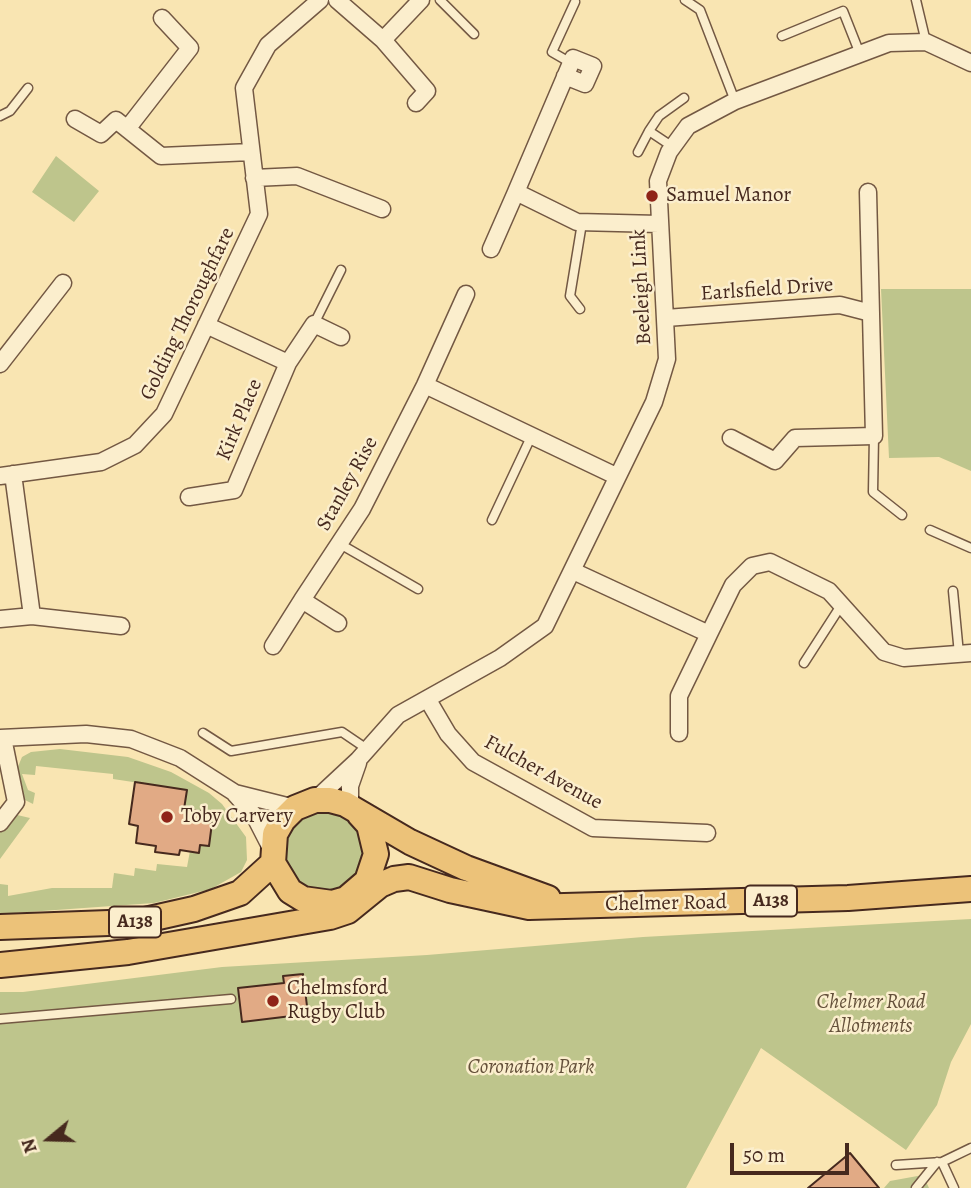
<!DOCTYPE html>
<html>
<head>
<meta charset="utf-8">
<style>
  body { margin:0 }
  #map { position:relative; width:971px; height:1188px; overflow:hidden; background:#f9e5b2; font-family:Alegreya,serif }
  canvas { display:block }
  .north { position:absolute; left:14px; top:1104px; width:70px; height:70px; -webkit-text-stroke:5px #fbeecd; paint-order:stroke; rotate:251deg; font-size:19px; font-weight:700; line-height:28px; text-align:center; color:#46291e }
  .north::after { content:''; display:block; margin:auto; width:24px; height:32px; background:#46291e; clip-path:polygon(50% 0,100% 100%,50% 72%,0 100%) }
  .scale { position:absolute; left:730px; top:1143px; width:119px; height:32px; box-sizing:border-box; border:4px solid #46291e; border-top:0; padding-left:9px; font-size:21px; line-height:24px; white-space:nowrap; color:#46291e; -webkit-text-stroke:5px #fbeecd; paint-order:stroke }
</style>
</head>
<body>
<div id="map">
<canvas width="971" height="1188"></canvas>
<div class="north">N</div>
<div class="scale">50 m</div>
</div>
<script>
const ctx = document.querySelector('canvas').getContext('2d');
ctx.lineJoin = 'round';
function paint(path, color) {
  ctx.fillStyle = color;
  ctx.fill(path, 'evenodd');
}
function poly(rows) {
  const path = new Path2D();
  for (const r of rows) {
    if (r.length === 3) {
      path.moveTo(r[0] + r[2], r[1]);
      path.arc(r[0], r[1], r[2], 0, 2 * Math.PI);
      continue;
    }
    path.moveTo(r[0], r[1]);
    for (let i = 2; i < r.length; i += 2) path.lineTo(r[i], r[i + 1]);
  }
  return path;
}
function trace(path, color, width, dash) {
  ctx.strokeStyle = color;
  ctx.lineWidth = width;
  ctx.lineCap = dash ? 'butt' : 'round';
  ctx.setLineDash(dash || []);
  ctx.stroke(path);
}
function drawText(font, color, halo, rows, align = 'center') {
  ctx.font = font + ' Alegreya,serif';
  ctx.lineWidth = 5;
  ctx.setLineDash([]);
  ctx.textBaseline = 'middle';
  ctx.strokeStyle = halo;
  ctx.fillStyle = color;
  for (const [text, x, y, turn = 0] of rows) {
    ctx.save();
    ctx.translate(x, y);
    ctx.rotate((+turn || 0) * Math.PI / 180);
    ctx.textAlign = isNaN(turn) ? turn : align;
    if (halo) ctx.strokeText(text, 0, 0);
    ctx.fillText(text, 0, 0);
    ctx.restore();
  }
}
paint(poly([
  [56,156,99,191,74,222,32,192],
  [881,289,971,289,971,471,939,457,889,458],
  [60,749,128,757,171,772,209,793,222,804,246,837,247,860,241,872,211,889,154,903,0,914,0,884,8,885,8,896,52,888,112,888,114,873,134,876,135,868,156,871,157,864,187,867,190,851,200,845,209,846,212,823,203,822,204,812,184,809,186,790,113,779,113,774,36,766,35,775,22,774,28,790,35,793,33,804,25,800,19,791,17,769,22,757,31,752],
  [324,852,40],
  [13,814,30,818,0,859,0,831],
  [971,919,971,1024,951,1062,937,1105,906,1150,761,1048,686,1188,0,1188,0,992,23,992,222,967,427,955,643,937],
  [923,1175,929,1188,884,1188,890,1181]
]), '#bec58c');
const building = poly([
  [135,782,187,790,184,809,205,812,203,822,212,823,209,846,200,845,199,853,180,850,179,855,155,852,156,846,136,843,138,826,129,824,135,782],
  [303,974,308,1014,242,1022,238,988,284,983,283,976,303,974],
  [850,1153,879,1188,808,1188,850,1153]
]);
paint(building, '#e1aa85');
trace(building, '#46291e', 2);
const service = poly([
  [440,0,474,34],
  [685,0,700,10,735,101],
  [916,0,926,42],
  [782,36,843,11,860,54],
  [571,63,552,52,575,2],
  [0,116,10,111,28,88],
  [673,147,649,131,659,116,684,98],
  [638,152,649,131],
  [580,309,570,296,582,223],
  [314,324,341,270],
  [874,436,873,492,902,515],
  [492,520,531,437],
  [930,530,971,548],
  [340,544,418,589],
  [953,591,959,654],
  [804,663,842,604],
  [203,733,231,751,342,732,367,749],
  [0,1019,231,999],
  [896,1165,942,1162],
  [916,1188,937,1162],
  [954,1188,942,1162,971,1148]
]);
const minor = poly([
  [337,0,383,40,421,0],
  [383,40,427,91,416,103],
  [75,119,101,134,116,120,161,156,251,152],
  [127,129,190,48,162,18],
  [254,178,297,176,382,209],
  [516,192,571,63,573,58,593,66,585,84,565,76],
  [491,249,516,192,577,222,659,224],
  [666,318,840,305,871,313],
  [288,363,314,324,341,337],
  [0,364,63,283],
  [425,385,616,476],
  [731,438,775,461,795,438,874,436,868,192],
  [13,474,32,616],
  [0,476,101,462,135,445,164,414,259,214,244,88,268,45,320,0],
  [189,497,234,490,288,363,206,325],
  [573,571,709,634,733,585,752,566,770,562,829,591,884,652,904,658,971,653],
  [0,619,32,616,121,626],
  [338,623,302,600,362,509,425,385,466,294],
  [273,646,302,600],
  [428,700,448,734,473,762,593,828,707,833],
  [679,733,679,696,709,634],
  [0,738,86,734,131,739,180,758,235,793,295,808],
  [235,794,254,815,272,850],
  [315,800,358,760,398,715,500,658,545,626,654,402,667,359,658,181,669,152,688,126,735,101,889,43,926,42,971,63],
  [350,807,350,786,358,763],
  [0,823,16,802,3,738]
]);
const primary = poly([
  [359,814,369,825,376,854,367,881,346,899,332,903,303,899,290,891,273,863,275,834,283,820,295,808,315,800,330,800,345,804,410,842,466,868,548,898],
  [0,927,136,922,194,909,240,893,273,863],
  [0,965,128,952,330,917,348,911,380,885,394,879,409,877,450,890,529,907,848,898,971,889]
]);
trace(service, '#735843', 11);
trace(minor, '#735843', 19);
trace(primary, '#46291e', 28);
trace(service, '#fbeecd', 8);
trace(minor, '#fbeecd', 16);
trace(primary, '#ecc279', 24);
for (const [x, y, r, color] of [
  [652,196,7,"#8f2418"],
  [167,817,7,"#8f2418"],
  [273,1001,7,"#8f2418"]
]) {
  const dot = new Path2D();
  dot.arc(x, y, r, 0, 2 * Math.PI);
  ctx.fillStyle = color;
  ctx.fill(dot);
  trace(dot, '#fbeecd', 2.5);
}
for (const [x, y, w] of [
  [771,901,52],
  [135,922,52]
]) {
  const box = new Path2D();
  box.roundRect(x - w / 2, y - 15.5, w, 31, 5);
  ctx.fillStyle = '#fbeecd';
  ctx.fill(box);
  trace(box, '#46291e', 2);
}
drawText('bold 19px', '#46291e', null, [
  ["A138",771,901],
  ["A138",135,922]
]);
drawText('21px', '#46291e', '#fbeecd', [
  ["Samuel Manor",666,196],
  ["Toby Carvery",181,817],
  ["Chelmsford",287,989],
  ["Rugby Club",287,1013]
], 'left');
drawText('21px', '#46291e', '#fbeecd', [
  ["Beeleigh Link",642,287,-93],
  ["Earlsfield Drive",767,290,-4],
  ["Golding Thoroughfare",188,314,-64],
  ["Kirk Place",240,420,-67],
  ["Stanley Rise",348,484,-61],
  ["Fulcher Avenue",543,773,29],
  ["Chelmer Road",666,904,-1]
]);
drawText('italic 21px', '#64503a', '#fbeecd', [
  ["Chelmer Road",871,1003],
  ["Allotments",871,1027],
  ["Coronation Park",531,1068]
]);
</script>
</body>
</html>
